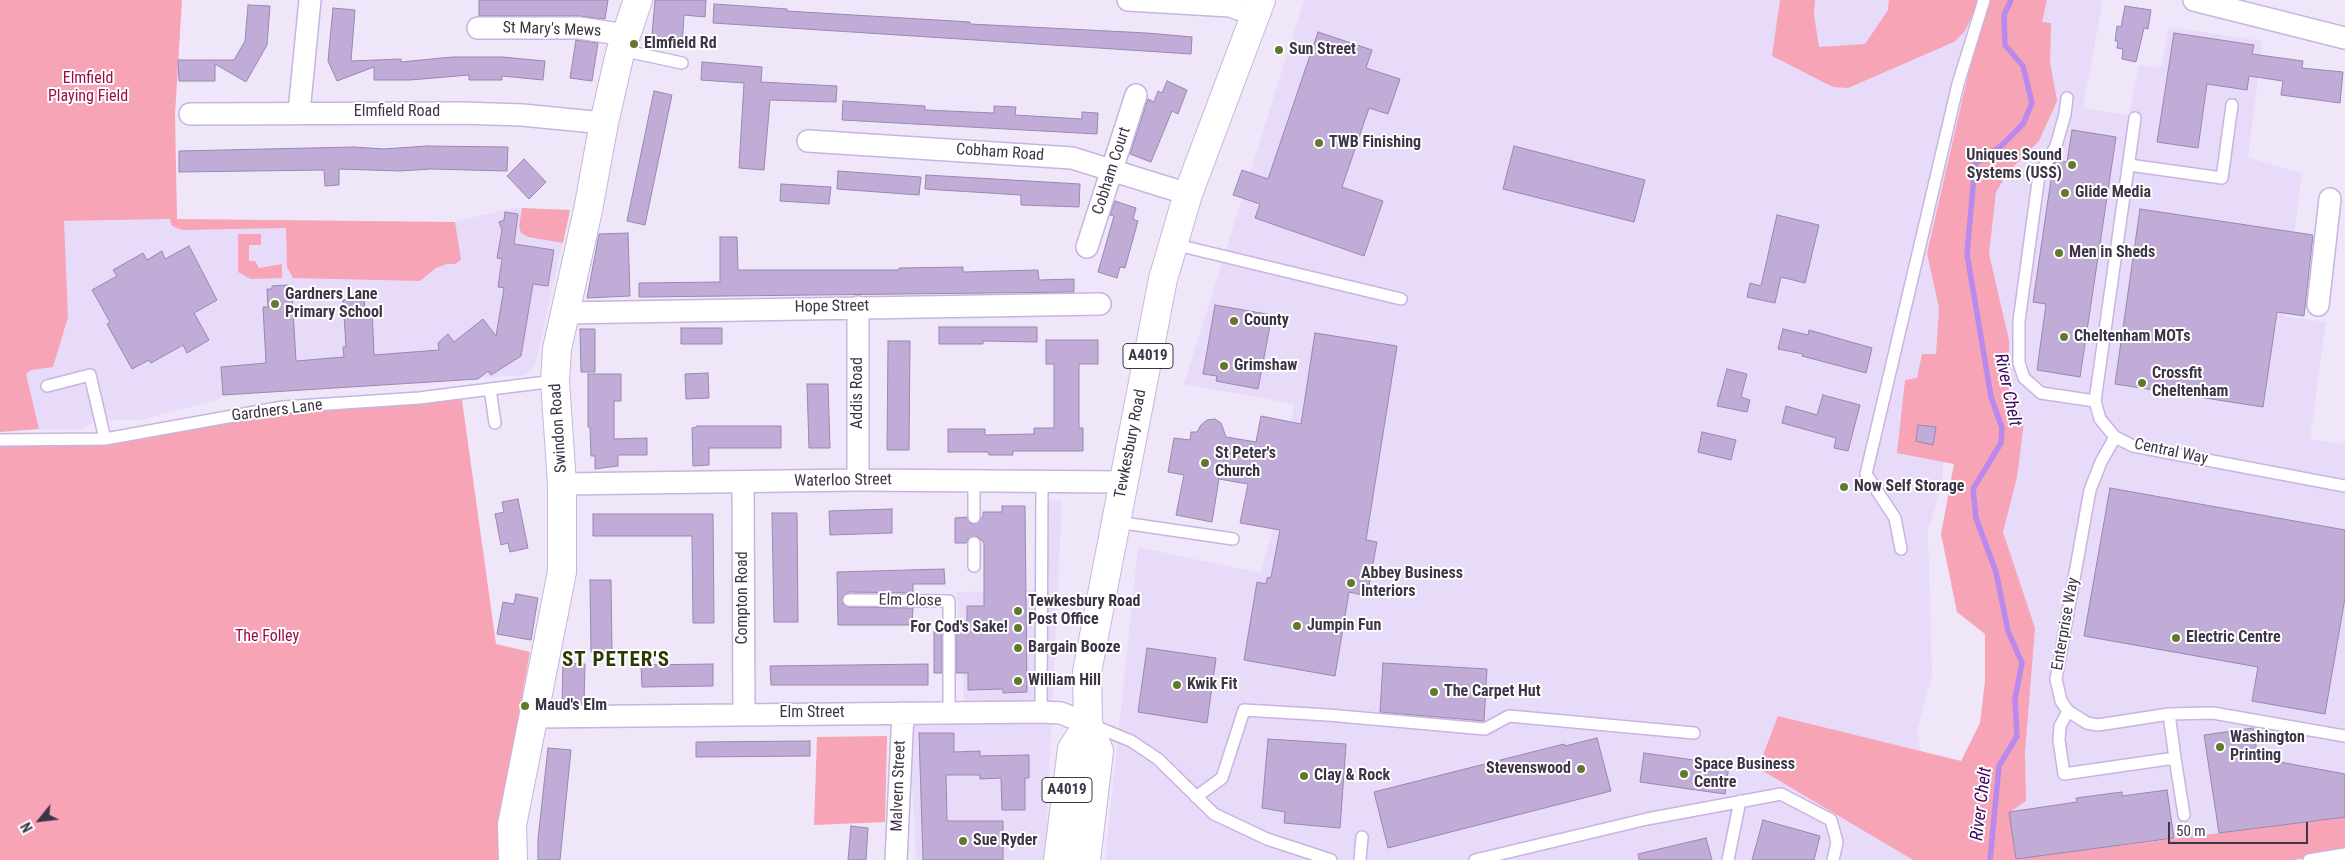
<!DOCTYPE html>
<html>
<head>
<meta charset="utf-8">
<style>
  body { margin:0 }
  #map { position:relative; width:2345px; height:860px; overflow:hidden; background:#efe7f9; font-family:"Roboto Condensed",sans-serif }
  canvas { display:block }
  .north { position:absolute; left:15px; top:795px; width:50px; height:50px; -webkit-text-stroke:4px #fff; paint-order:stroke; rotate:241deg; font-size:14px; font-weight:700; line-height:20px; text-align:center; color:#3d3546 }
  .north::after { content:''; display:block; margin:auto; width:18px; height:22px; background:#3d3546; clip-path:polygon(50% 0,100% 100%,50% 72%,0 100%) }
  .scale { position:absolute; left:2168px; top:822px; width:140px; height:22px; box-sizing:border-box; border:2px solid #3d3546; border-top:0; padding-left:6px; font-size:15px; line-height:18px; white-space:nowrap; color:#3d3546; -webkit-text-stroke:4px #fff; paint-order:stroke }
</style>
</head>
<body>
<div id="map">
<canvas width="2345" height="860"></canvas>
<div class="north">N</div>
<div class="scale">50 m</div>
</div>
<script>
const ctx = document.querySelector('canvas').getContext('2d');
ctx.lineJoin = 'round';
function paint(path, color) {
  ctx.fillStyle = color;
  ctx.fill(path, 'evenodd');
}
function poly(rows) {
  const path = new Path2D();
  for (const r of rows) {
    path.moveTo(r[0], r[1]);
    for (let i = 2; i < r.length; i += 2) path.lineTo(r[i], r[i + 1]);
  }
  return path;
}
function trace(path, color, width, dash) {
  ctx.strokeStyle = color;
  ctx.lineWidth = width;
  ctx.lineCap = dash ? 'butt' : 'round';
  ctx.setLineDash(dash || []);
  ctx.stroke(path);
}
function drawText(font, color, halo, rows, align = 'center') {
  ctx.font = font + ' "Roboto Condensed",sans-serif';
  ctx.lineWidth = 4;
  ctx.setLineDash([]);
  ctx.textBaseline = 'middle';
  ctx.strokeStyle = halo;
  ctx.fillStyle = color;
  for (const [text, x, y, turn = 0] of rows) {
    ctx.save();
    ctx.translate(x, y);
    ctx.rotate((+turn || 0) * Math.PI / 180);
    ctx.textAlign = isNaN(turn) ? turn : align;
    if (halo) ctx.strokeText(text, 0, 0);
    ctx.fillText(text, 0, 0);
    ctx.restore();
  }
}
paint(poly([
  [1304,0,1982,0,1971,62,1927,253,1946,310,1947,382,1942,485,1928,530,1932,675,1917,732,1943,860,1105,860,1138,547,1260,573,1275,524,1294,404,1184,384],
  [2016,0,2103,0,2083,108,2129,115,2139,65,2161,68,2169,27,2263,41,2248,158,2302,173,2284,316,2326,322,2310,439,2345,444,2345,826,2077,860,1995,860,1997,572,1972,263],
  [512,208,570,210,535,366,525,375,223,395,215,401,139,420,115,420,91,423,84,428,73,430,39,429,0,432,0,223,177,219,454,222],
  [1038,500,1062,501,1045,860,916,860,909,725,965,715,957,592,1037,590]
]), '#e8dbfa');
paint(poly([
  [0,0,182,0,175,114,177,219,455,222,461,260,455,264,447,264,436,268,420,281,293,278,287,267,286,228,182,230,172,226,170,219,64,221,68,317,53,367,31,370,26,374,39,429,0,432],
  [1780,0,1815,0,1814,15,1819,47,1865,44,1888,10,1889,0,1979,0,1965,31,1954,42,1848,88,1833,87,1772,56],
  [1984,0,2047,0,2042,22,2051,23,2050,62,2057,101,2039,141,2008,172,1996,192,1989,254,2009,340,2009,391,2024,422,2017,477,2003,532,2035,628,2025,752,2026,801,2010,812,2016,859,2345,817,2345,851,2294,860,1913,860,1758,768,1778,716,1961,761,1980,723,1985,681,1985,634,1957,612,1941,534,1954,464,1897,453,1905,380,1917,378,1922,354,1936,354,1939,308,1927,253,1971,62,1978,20],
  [522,208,570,210,563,243,528,237,521,233,519,226],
  [238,234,261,234,261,245,249,245,249,261,255,261,259,268,282,264,282,278,251,279,238,272],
  [461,393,496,644,530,652,499,824,499,860,0,860,0,440,105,439,283,407],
  [887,736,885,822,814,825,817,737]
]), '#f6a4b6');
trace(poly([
  [1990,860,1999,766,2017,736,2015,699,2022,663,2008,631,1996,572,1976,518,1973,489,2001,443,2002,428,1991,397,1967,254,1975,164,2001,146,2023,124,2032,103,2023,66,2005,45,2004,15,2011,0]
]), '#b98aeb', 5.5);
const building = poly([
  [479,0,608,0,605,19,579,16,479,16,479,0],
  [655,0,706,0,705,17,684,15,682,49,651,46,655,0],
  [714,4,787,9,787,11,970,22,970,24,1147,33,1192,37,1191,54,713,23,714,4],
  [248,5,270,6,267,45,246,82,215,64,215,81,179,81,178,60,234,60,245,41,248,5],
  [2125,6,2151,10,2148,29,2144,28,2136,62,2122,59,2123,49,2117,48,2118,41,2115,41,2117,26,2121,27,2125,6],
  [333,8,355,10,351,61,401,59,401,62,452,57,502,57,545,61,543,80,502,76,502,80,469,80,469,75,410,80,374,80,374,67,337,81,328,61,333,8],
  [1318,32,1372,50,1366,68,1400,79,1388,114,1369,108,1342,187,1383,201,1364,256,1255,218,1260,204,1233,195,1242,170,1268,179,1318,32],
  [2174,33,2254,45,2252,54,2303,61,2302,68,2343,72,2340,103,2281,95,2283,81,2249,76,2247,90,2207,84,2198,148,2157,142,2174,33],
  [576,40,598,43,592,81,570,78,576,40],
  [702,62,762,67,761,82,837,86,836,102,770,100,764,170,739,168,744,83,701,80,702,62],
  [1167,81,1187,90,1178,114,1172,111,1151,162,1130,154,1148,99,1154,102,1158,91,1162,93,1167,81],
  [654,91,672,95,645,225,627,221,654,91],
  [843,101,925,106,925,110,994,113,994,106,1016,107,1015,115,1082,119,1082,112,1098,113,1097,134,842,120,843,101],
  [2072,130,2116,137,2080,377,2037,370,2046,304,2033,302,2053,166,2056,160,2067,162,2072,130],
  [427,146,508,147,507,171,431,169,399,171,339,169,339,185,325,186,324,170,179,172,179,151,354,147,384,149,427,146],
  [1514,146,1645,180,1634,222,1503,189,1514,146],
  [524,159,546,182,529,199,507,176,524,159],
  [838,171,921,177,919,195,837,189,838,171],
  [926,175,1080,184,1079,207,1021,205,1021,195,925,189,926,175],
  [781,184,831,187,829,204,780,201,781,184],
  [1115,201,1136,208,1133,219,1138,221,1125,268,1120,267,1117,278,1098,272,1114,216,1110,215,1115,201],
  [2140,209,2313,235,2304,316,2277,312,2263,407,2115,384,2140,209],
  [505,212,518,214,514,244,554,250,548,286,533,284,521,356,491,375,488,371,478,379,223,395,221,367,266,363,263,307,268,307,267,289,272,289,272,286,288,285,289,295,292,294,296,361,344,357,343,347,346,347,343,300,364,297,365,311,372,310,374,355,439,350,438,343,448,334,454,342,483,319,496,336,504,288,498,287,502,259,497,258,502,230,499,222,504,220,505,212],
  [1777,215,1819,225,1805,283,1781,277,1775,303,1747,297,1750,283,1761,286,1777,215],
  [628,233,630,296,587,298,599,234,628,233],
  [720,237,737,237,738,270,899,270,899,268,963,267,963,272,1038,270,1039,280,1074,279,1074,292,639,297,639,283,720,282,720,237],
  [189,246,217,300,194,313,209,340,187,353,183,345,151,363,149,360,132,369,107,324,110,322,92,290,117,276,113,270,143,253,147,260,162,251,165,259,189,246],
  [1215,305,1272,315,1258,389,1216,381,1217,376,1203,374,1215,305],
  [939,327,1037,327,1037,342,983,341,983,344,939,344,939,327],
  [681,328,722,328,722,344,681,344,681,328],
  [580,329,595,329,595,372,581,372,580,329],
  [1783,329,1808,335,1809,330,1872,348,1866,373,1802,356,1803,354,1778,349,1783,329],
  [1315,333,1397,346,1366,540,1377,542,1367,596,1349,592,1335,676,1244,660,1257,582,1266,584,1267,578,1271,577,1280,530,1240,523,1248,484,1219,479,1212,522,1176,515,1184,475,1168,472,1174,438,1190,440,1191,432,1197,432,1201,425,1207,420,1215,419,1221,423,1226,437,1256,442,1261,416,1301,424,1315,333],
  [1046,340,1098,340,1098,364,1079,364,1079,428,1083,428,1083,451,1013,451,1013,455,989,455,988,452,948,452,948,429,985,429,985,435,1034,434,1034,428,1054,428,1054,364,1046,364,1046,340],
  [888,341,910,341,909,450,887,450,888,341],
  [1727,369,1747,374,1741,397,1750,400,1747,412,1717,406,1727,369],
  [708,373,709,398,686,399,685,374,708,373],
  [588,374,621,374,621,401,614,401,614,439,647,438,647,455,618,455,618,466,595,469,595,456,591,456,590,427,588,427,588,374],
  [807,384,828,384,830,448,809,448,807,384],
  [1823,395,1860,405,1848,451,1834,448,1836,438,1782,423,1786,406,1817,415,1823,395],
  [1918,425,1936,427,1933,445,1916,441,1918,425],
  [697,426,781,426,781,448,709,448,709,465,693,466,692,428,697,427,697,426],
  [1702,432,1736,440,1731,460,1698,452,1702,432],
  [2110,488,2345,530,2345,598,2325,714,2252,701,2258,667,2084,636,2110,488],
  [518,499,528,548,510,552,508,543,501,545,495,514,504,512,502,502,518,499],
  [1002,506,1025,506,1027,692,1003,693,1003,689,968,690,968,673,956,673,956,632,967,632,967,606,984,606,984,543,978,537,974,536,968,539,966,543,955,543,955,518,967,517,970,523,974,524,983,517,983,512,1002,512,1002,506],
  [892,509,892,533,830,535,829,511,892,509],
  [772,513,797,513,798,622,774,622,772,513],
  [593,514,713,514,714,623,693,623,692,536,593,536,593,514],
  [944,569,945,584,913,584,913,593,849,592,842,597,843,604,848,607,913,608,912,625,838,625,837,572,944,569],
  [590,580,611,580,612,652,591,652,590,580],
  [516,594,538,598,531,640,497,634,503,602,514,604,516,594],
  [934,632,942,632,942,673,934,673,934,632],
  [1147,648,1216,658,1207,723,1138,712,1147,648],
  [563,663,585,664,584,704,562,704,563,663],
  [1383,663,1487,669,1484,721,1380,712,1383,663],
  [713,664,713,686,642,687,641,665,713,664],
  [928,664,928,685,771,685,770,666,928,664],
  [2253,728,2258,758,2345,774,2345,817,2219,833,2204,735,2253,728],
  [919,733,954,733,954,752,980,751,980,756,1029,755,1029,778,1025,778,1025,810,1002,810,1001,778,980,779,980,775,946,775,947,821,1003,821,1003,860,923,860,919,733],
  [1597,738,1611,791,1388,848,1374,792,1564,744,1565,746,1597,738],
  [1268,739,1346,744,1340,828,1284,823,1285,812,1262,808,1268,739],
  [810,741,810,756,696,757,696,742,810,741],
  [548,748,571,750,560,860,538,860,538,839,548,748],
  [1644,753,1729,765,1725,794,1640,782,1644,753],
  [2167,790,2174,838,2016,859,2009,812,2077,802,2076,798,2122,792,2122,796,2167,790],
  [1763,820,1820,836,1814,860,1752,860,1763,820],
  [851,826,868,828,866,860,848,860,851,826],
  [1706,838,1712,860,1639,860,1638,854,1706,838]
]);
paint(building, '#c0acd7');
trace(building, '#9987b0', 1);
const service = poly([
  [621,50,682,63],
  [2067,98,2065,114,2056,146,2039,175,2019,321,2019,363,2024,378,2041,393,2095,401],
  [2135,118,2095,401,2100,419,2115,437,2133,446,2345,486],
  [2129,165,2222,178,2232,105],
  [1173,244,1401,299],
  [47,386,90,375,105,439],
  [490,389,495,423],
  [2115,437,2101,462,2090,490,2056,679,2061,701,2068,711,2087,723,2098,725,2169,714,2213,713,2345,736],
  [0,440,105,439,283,407,419,398,555,381],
  [974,481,974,517],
  [1117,522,1233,539],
  [974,543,974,566],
  [1901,549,1895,518,1866,474,1958,84,1984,0],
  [849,600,949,601,949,712],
  [2068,711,2060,726,2059,740,2064,774,2175,758,2169,714],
  [1041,712,1042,482],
  [1092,725,1131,741,1158,759,1214,814,1267,839,1331,860],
  [2175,758,2184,815],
  [1196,797,1222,778,1244,710,1328,715,1485,729,1509,716,1694,733],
  [1360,860,1362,837],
  [1475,860,1647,819,1781,794,1831,820,1837,842,1833,860],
  [1728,860,1740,801],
  [2309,860,2345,854]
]);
const minor = poly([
  [1128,0,1230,6,1255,15],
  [2194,0,2345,38],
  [478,28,579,28,626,35],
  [299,112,310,0],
  [190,114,462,113,522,115,604,123],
  [808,141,1072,158,1188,194],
  [1087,247,1136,95],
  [2318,305,2330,199],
  [565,313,1100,304],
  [858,480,858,307],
  [743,483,744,714],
  [562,484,858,480,1123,482],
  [534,717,1041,712,1061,713,1088,724],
  [896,860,903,713]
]);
const tertiary = poly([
  [513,860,512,825,562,572,562,484,555,381,557,349,588,210,604,123,620,53,638,0]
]);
const trunk = poly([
  [1058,860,1072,749,1088,724],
  [1086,860,1099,751,1088,724,1087,672,1163,279,1188,194,1261,0]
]);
trace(service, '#c8b4e0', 14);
trace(minor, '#c8b4e0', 24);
trace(tertiary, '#c8b4e0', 30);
trace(trunk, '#c8b4e0', 30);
trace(service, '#fff', 11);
trace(minor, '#fff', 21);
trace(tertiary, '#fff', 28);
trace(trunk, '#fff', 28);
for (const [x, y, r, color] of [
  [634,44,5,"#60792c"],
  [1279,50,5,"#60792c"],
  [1319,143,5,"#60792c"],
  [2072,165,5,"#60792c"],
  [2065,193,5,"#60792c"],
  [2059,253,5,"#60792c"],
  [275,304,5,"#60792c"],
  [1234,321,5,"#60792c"],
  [2064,337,5,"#60792c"],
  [1224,366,5,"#60792c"],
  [2142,383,5,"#60792c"],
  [1205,463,5,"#60792c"],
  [1844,487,5,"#60792c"],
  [1351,583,5,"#60792c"],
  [1018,611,5,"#60792c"],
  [1297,626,5,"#60792c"],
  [1018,628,5,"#60792c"],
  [2176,638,5,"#60792c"],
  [1018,648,5,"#60792c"],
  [1018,681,5,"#60792c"],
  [1177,685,5,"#60792c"],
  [1434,692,5,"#60792c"],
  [525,706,5,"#60792c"],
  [2220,747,5,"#60792c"],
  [1581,769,5,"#60792c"],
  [1684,774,5,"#60792c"],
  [1304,776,5,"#60792c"],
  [963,841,5,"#60792c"]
]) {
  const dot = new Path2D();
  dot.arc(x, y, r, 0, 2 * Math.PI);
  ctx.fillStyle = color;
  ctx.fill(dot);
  trace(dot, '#fff', 2);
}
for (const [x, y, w] of [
  [1148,356,50],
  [1067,790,50]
]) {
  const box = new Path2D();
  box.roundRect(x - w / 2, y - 12.5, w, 25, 4);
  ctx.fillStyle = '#fff';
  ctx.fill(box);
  trace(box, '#3d3546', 1);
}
drawText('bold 15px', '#3d3546', null, [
  ["A4019",1148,356],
  ["A4019",1067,790]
]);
drawText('16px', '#3d3546', '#fff', [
  ["St Mary's Mews",552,30,2],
  ["Elmfield Road",397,112],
  ["Cobham Road",1000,153,4],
  ["Cobham Court",1112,171,-72],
  ["Hope Street",832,307,-1],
  ["Addis Road",858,393,-90],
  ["Gardners Lane",277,411,-7],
  ["Swindon Road",559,428,-94],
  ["Tewkesbury Road",1131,444,-79],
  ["Central Way",2171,452,12],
  ["Waterloo Street",843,481,-1],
  ["Compton Road",743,598,-90],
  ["Elm Close",910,601,1],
  ["Enterprise Way",2066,624,-80],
  ["Elm Street",812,713],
  ["Malvern Street",899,786,-88]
]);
drawText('bold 16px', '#3d3546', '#fff', [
  ["Elmfield Rd",644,44],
  ["Sun Street",1289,50],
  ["TWB Finishing",1329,143],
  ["Uniques Sound",2062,156,"right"],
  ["Systems (USS)",2062,174,"right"],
  ["Glide Media",2075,193],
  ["Men in Sheds",2069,253],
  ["Gardners Lane",285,295],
  ["Primary School",285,313],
  ["County",1244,321],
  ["Cheltenham MOTs",2074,337],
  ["Grimshaw",1234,366],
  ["Crossfit",2152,374],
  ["Cheltenham",2152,392],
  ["St Peter's",1215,454],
  ["Church",1215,472],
  ["Now Self Storage",1854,487],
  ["Abbey Business",1361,574],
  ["Interiors",1361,592],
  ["Tewkesbury Road",1028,602],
  ["Post Office",1028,620],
  ["Jumpin Fun",1307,626],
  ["For Cod's Sake!",1008,628,"right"],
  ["Electric Centre",2186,638],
  ["Bargain Booze",1028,648],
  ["William Hill",1028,681],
  ["Kwik Fit",1187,685],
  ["The Carpet Hut",1444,692],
  ["Maud's Elm",535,706],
  ["Washington",2230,738],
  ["Printing",2230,756],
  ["Space Business",1694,765],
  ["Centre",1694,783],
  ["Stevenswood",1571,769,"right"],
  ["Clay & Rock",1314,776],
  ["Sue Ryder",973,841]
], 'left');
drawText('16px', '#9c0d47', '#fff', [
  ["Elmfield",88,79],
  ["Playing Field",88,97],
  ["The Folley",267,637]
]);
drawText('italic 18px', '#3c0760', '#fff', [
  ["River Chelt",2007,390,78],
  ["River Chelt",1982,804,-83]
]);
ctx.letterSpacing = '1px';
drawText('bold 21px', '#2a3a01', '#fff', [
  ["ST PETER'S",616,661]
]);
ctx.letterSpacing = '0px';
</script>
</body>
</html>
